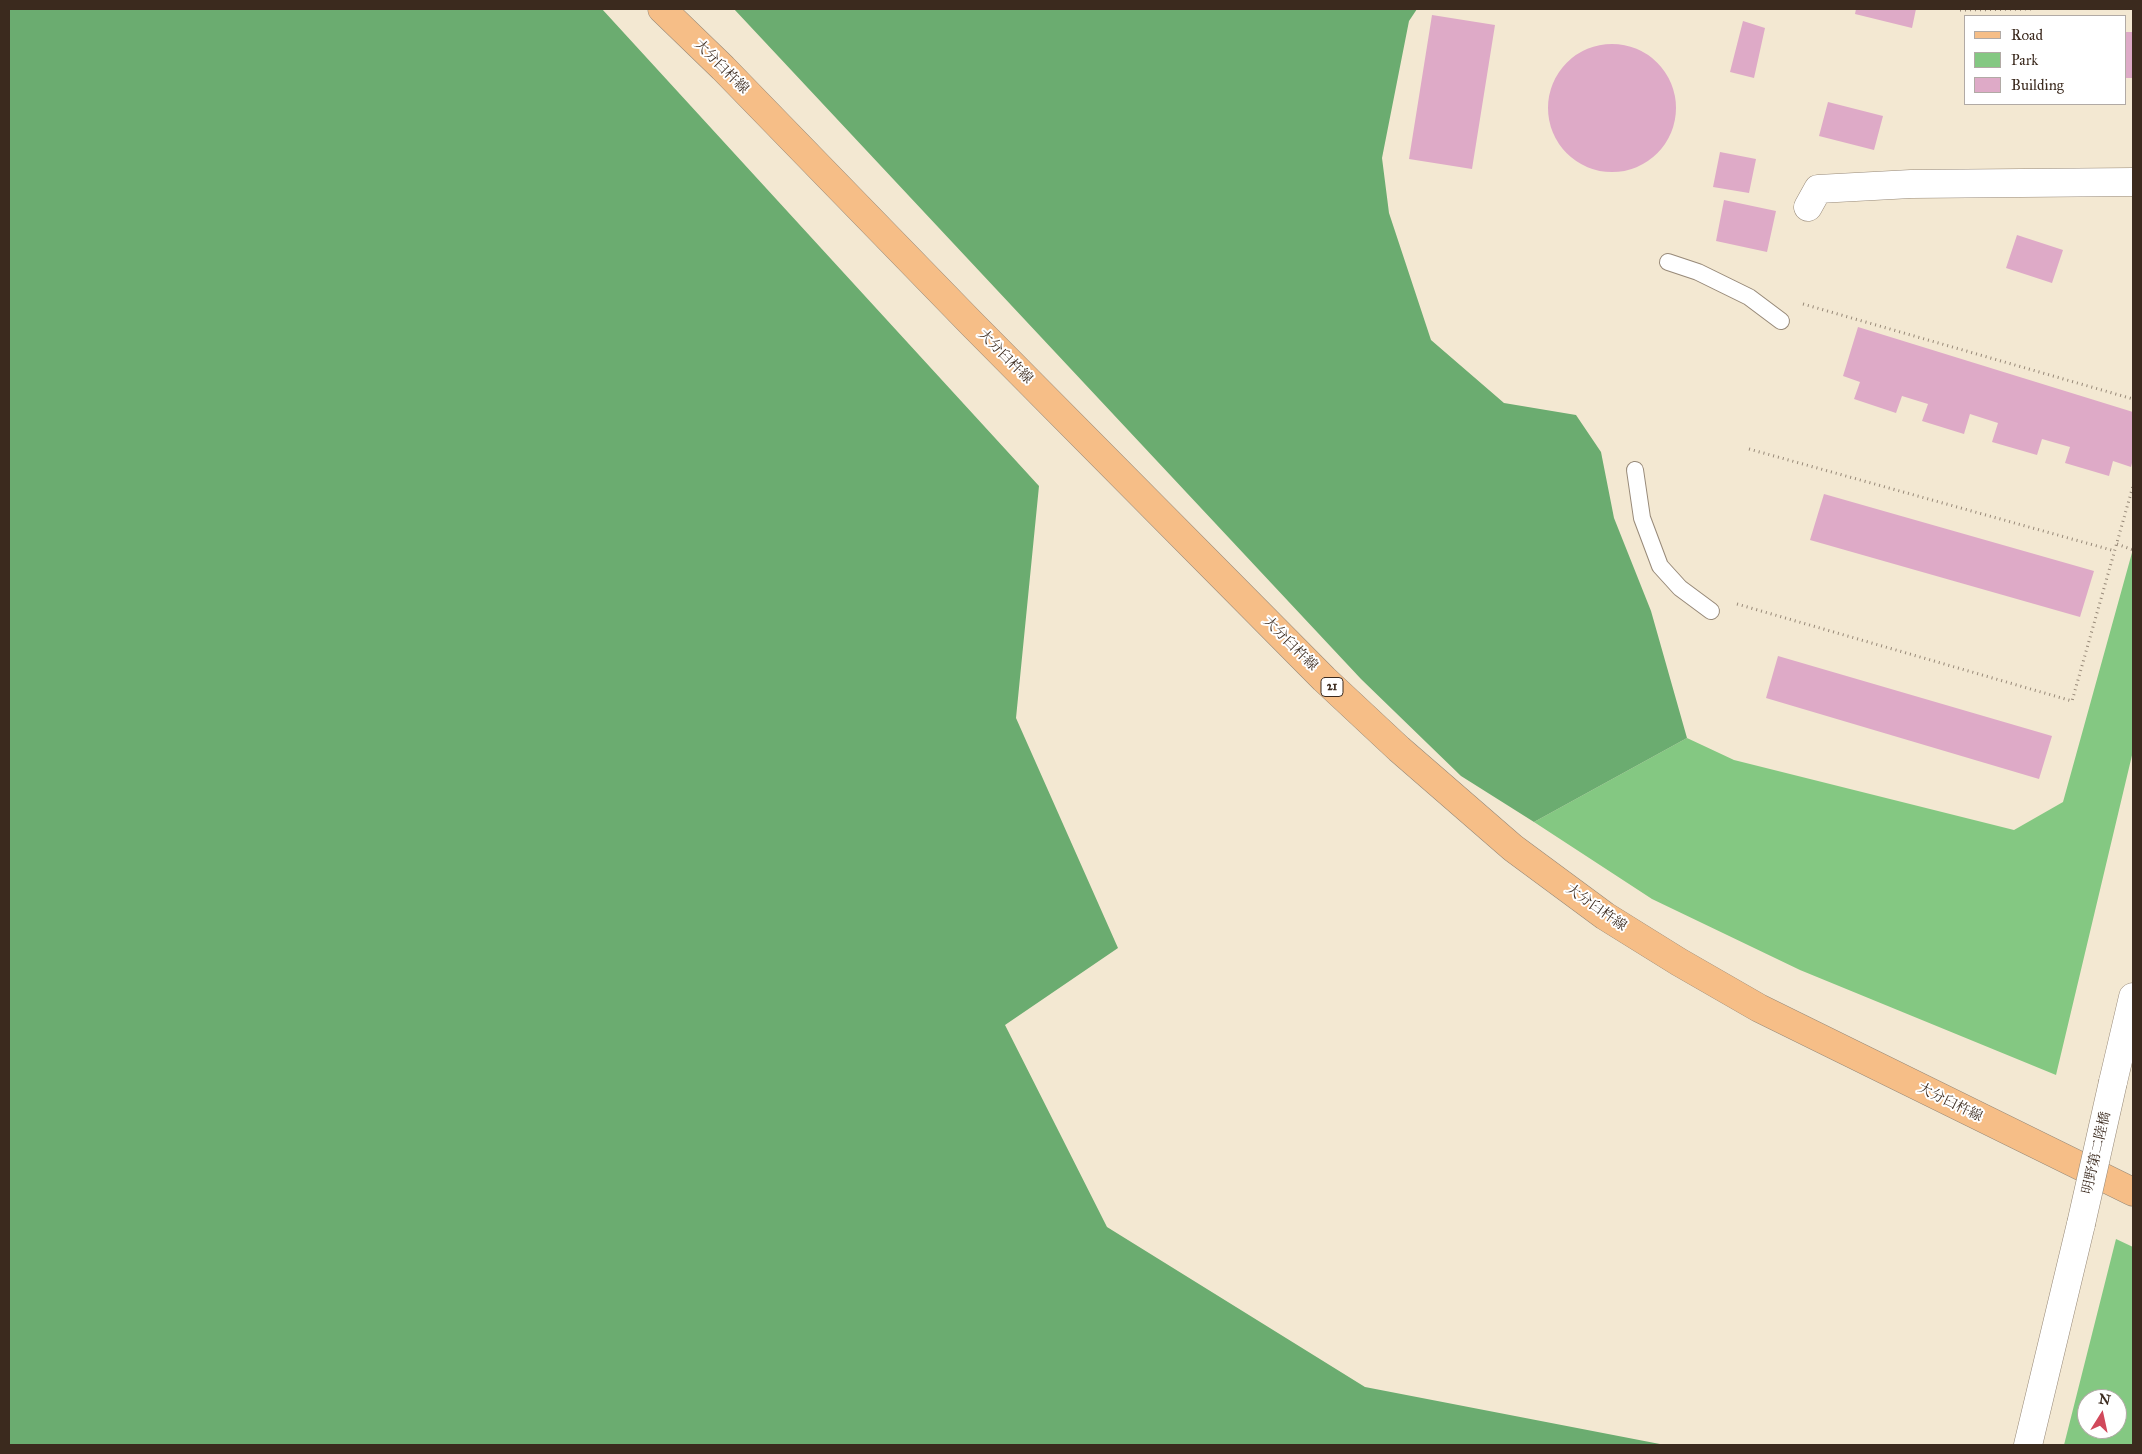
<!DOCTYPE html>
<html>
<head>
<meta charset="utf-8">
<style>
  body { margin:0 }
  #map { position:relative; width:2142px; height:1454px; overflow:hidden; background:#f3e8d2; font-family:"IM FELL Great Primer",serif }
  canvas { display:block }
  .frame { position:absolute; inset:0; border:10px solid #3b2a1e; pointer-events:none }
  .legend { position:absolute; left:1964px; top:15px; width:162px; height:90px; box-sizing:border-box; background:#fff; border:1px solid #b1aaa5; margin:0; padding:6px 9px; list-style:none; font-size:15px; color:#3b2a1e }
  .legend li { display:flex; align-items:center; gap:10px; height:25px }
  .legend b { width:25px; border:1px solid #b1aaa5 }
  .north { position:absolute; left:2077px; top:1389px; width:50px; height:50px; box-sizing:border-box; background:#fff; border:1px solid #b1aaa5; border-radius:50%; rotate:10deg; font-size:14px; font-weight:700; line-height:20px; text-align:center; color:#3b2a1e }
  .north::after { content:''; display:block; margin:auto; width:18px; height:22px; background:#d1495b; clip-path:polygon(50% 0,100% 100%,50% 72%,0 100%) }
</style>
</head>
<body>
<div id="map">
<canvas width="2142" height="1454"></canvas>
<div class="frame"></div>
<ul class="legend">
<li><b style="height:6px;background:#f6be87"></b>Road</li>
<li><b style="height:14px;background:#84c882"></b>Park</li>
<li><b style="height:14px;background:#deaac7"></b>Building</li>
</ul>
<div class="north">N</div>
</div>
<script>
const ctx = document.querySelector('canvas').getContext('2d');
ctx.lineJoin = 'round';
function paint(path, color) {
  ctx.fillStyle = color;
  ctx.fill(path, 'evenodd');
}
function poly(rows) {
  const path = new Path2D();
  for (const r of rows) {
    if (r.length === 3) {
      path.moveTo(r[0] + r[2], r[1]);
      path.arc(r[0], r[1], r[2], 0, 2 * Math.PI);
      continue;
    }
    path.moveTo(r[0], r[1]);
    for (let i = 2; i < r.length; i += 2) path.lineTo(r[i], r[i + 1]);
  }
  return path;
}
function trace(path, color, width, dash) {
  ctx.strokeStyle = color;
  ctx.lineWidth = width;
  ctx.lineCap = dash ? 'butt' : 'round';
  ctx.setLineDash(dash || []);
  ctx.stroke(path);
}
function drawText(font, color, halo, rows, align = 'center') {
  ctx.font = font + ' "IM FELL Great Primer","Noto Serif JP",serif';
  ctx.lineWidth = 4;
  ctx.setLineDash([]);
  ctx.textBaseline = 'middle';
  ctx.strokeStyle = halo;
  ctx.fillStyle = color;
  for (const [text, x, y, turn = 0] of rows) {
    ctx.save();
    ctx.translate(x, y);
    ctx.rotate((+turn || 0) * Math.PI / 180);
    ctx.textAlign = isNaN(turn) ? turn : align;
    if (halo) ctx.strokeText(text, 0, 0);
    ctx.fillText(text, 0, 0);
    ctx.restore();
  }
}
paint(poly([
  [2133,549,2133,751,2056,1075,1800,970,1652,899,1534,822,1687,738,1734,760,2014,830,2063,802],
  [2116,1239,2133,1247,2133,1445,2064,1445],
  [2087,1399,2117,1399,2117,1429,2087,1429]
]), '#84c882');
paint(poly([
  [9,9,602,9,1039,486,1016,718,1118,948,1005,1025,1107,1227,1365,1387,1665,1445,9,1445],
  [734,9,1417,9,1409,21,1382,158,1389,213,1431,340,1504,403,1576,415,1601,452,1614,518,1651,611,1687,738,1534,822,1461,776,1361,679]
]), '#6bac70');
paint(poly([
  [1856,9,1916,9,1912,28,1855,14],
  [1432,15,1495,25,1472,169,1409,159],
  [1743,21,1765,28,1754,78,1730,72],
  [2126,32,2133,32,2133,78,2126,78],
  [1612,108,64],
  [1828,102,1883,116,1874,150,1819,136],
  [1720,152,1756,159,1749,193,1713,187],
  [1724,200,1776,211,1767,252,1716,241],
  [2017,235,2063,250,2052,283,2006,268],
  [1858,327,2133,412,2133,459,2131,467,2113,461,2109,476,2065,463,2070,447,2042,439,2037,455,1992,442,1998,423,1970,414,1964,434,1922,421,1928,404,1902,396,1896,413,1854,399,1860,382,1843,376],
  [1824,494,2094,571,2080,617,1810,540],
  [1778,656,2052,736,2039,779,1766,698]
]), '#deaac7');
const service = poly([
  [1668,262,1698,272,1749,297,1781,321],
  [1635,470,1642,518,1660,566,1680,588,1711,611]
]);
const minor = poly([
  [1808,207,1818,189,1911,184,2133,182]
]);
const tertiary = poly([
  [2113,1082,2133,997],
  [2028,1445,2081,1224]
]);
const primary = poly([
  [662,9,723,68,972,324,1324,679,1399,749,1513,848,1605,916,1679,962,1759,1008,2133,1192]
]);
trace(service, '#978978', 18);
trace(minor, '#978978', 29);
trace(tertiary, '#978978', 29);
trace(primary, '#978978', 29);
trace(poly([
  [1960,10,2031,9],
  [1803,304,2133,399],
  [1749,449,2115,551],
  [2117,544,2133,550],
  [1737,604,2072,701,2133,486]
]), '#978978', 3, [1, 4]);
trace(service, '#fff', 16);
trace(minor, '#fff', 28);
trace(tertiary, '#fff', 28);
trace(primary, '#f6be87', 28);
const tertiaryBridge = poly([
  [2081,1224,2113,1082]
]);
trace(tertiaryBridge, '#978978', 29, []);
trace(tertiaryBridge, '#fff', 28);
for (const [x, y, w] of [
  [1332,687,22]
]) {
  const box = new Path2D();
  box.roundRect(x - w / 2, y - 9.5, w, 19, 4);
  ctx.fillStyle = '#fff';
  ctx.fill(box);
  trace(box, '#3b2a1e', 1);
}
drawText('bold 12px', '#3b2a1e', null, [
  ["21",1332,687]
]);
drawText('14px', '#3b2a1e', '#fff', [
  ["大分臼杵線",721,67,45],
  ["大分臼杵線",1005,357,45],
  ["大分臼杵線",1290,644,45],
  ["大分臼杵線",1596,908,35],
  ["大分臼杵線",1950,1103,26],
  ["明野第二陸橋",2097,1153,-77]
]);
</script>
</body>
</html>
